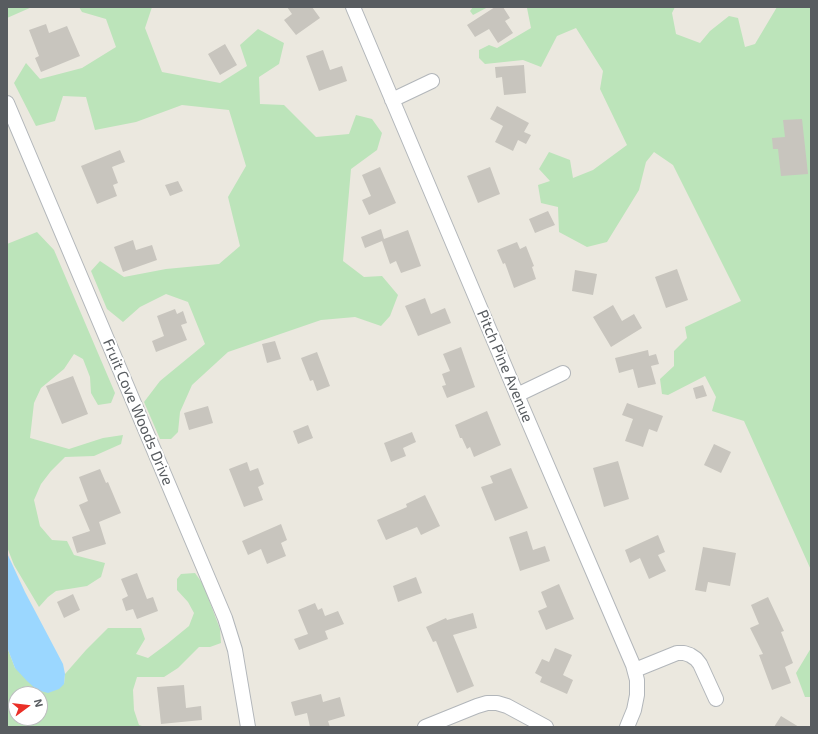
<!DOCTYPE html>
<html>
<head>
<meta charset="utf-8">
<style>
  body { margin:0 }
  #map { position:relative; width:818px; height:734px; overflow:hidden; background:#ebe8df; font-family:"Exo 2",sans-serif }
  canvas { display:block }
  .frame { position:absolute; inset:0; border:8px solid #585c60; pointer-events:none }
  .north { position:absolute; left:8px; top:686px; width:40px; height:40px; box-sizing:border-box; background:#fff; border:1px solid #bcbebf; border-radius:50%; rotate:75deg; font-size:11px; font-weight:700; line-height:16px; text-align:center; color:#585c60 }
  .north::after { content:''; display:block; margin:auto; width:14px; height:18px; background:#ea2f27; clip-path:polygon(50% 0,100% 100%,50% 72%,0 100%) }
</style>
</head>
<body>
<div id="map">
<canvas width="818" height="734"></canvas>
<div class="frame"></div>
<div class="north">N</div>
</div>
<script>
const ctx = document.querySelector('canvas').getContext('2d');
ctx.lineJoin = 'round';
function paint(path, color) {
  ctx.fillStyle = color;
  ctx.fill(path, 'evenodd');
}
function poly(rows) {
  const path = new Path2D();
  for (const r of rows) {
    path.moveTo(r[0], r[1]);
    for (let i = 2; i < r.length; i += 2) path.lineTo(r[i], r[i + 1]);
  }
  return path;
}
function trace(path, color, width, dash) {
  ctx.strokeStyle = color;
  ctx.lineWidth = width;
  ctx.lineCap = dash ? 'butt' : 'round';
  ctx.setLineDash(dash || []);
  ctx.stroke(path);
}
function drawText(font, color, halo, rows, align = 'center') {
  ctx.font = font + ' "Exo 2",sans-serif';
  ctx.lineWidth = 4;
  ctx.setLineDash([]);
  ctx.textBaseline = 'middle';
  ctx.strokeStyle = halo;
  ctx.fillStyle = color;
  for (const [text, x, y, turn = 0] of rows) {
    ctx.save();
    ctx.translate(x, y);
    ctx.rotate((+turn || 0) * Math.PI / 180);
    ctx.textAlign = isNaN(turn) ? turn : align;
    if (halo) ctx.strokeText(text, 0, 0);
    ctx.fillText(text, 0, 0);
    ctx.restore();
  }
}
paint(poly([
  [7,7,32,7,7,18],
  [79,7,152,7,145,28,162,72,220,83,247,66,240,45,258,29,284,43,279,64,259,77,260,104,284,105,316,137,349,134,356,115,372,119,382,133,377,150,351,169,343,261,364,277,382,276,398,295,390,316,381,326,355,317,321,320,228,352,192,385,180,412,178,432,171,439,160,439,144,402,160,381,205,344,188,302,166,294,140,307,123,322,107,309,91,271,100,261,124,277,166,269,219,264,240,246,228,197,246,166,229,110,182,105,136,122,95,130,86,97,63,96,55,121,36,126,14,83,26,63,40,79,82,68,116,47,106,19,82,12],
  [473,7,488,7,473,15,470,11],
  [528,7,675,7,672,13,676,34,700,43,710,31,729,16,738,18,745,47,755,44,777,7,811,7,811,570,744,421,712,411,716,397,705,376,668,395,662,394,660,379,674,366,674,351,687,338,685,327,741,301,673,165,654,152,646,162,639,190,607,242,587,247,559,232,558,207,541,203,538,185,550,181,539,169,549,152,570,160,573,178,593,170,627,145,600,89,603,71,576,28,557,36,541,67,523,60,485,64,479,58,479,50,489,45,497,48,531,28,527,8],
  [37,232,54,250,115,393,111,403,98,405,91,393,90,377,83,359,74,354,64,369,41,388,34,403,30,438,69,449,103,438,123,435,121,444,94,456,65,457,51,471,41,484,34,500,40,526,52,540,67,541,74,555,105,563,101,577,87,586,56,591,48,597,39,607,14,565,7,547,7,244],
  [195,573,203,584,220,629,221,643,210,647,199,647,178,668,164,677,137,677,133,690,134,710,139,725,145,727,7,727,7,647,15,668,64,684,65,674,86,650,108,628,141,628,145,639,136,654,148,658,167,644,189,626,194,613,188,602,177,590,177,579,181,574],
  [16,694,40,694,40,718,16,718],
  [811,648,811,697,805,697,796,673]
]), '#bce4ba');
paint(poly([
  [7,553,25,592,63,664,65,674,64,684,59,689,48,693,37,690,27,681,15,668,7,647]
]), '#9bd7ff');
paint(poly([
  [287,7,312,7,320,18,296,35,284,20,292,14],
  [495,7,503,7,510,18,505,21,513,33,498,43,489,29,475,37,467,25],
  [46,24,49,33,67,26,80,56,41,72,35,58,39,56,29,30],
  [225,44,237,65,220,75,208,54],
  [323,50,330,70,342,66,347,81,319,91,306,56],
  [524,65,526,93,504,95,502,77,496,78,495,67],
  [497,106,529,123,524,132,531,135,526,144,518,140,513,151,495,142,503,126,490,119],
  [802,119,808,174,781,176,778,149,773,149,772,138,785,137,783,120],
  [120,150,125,162,112,167,118,183,113,185,117,196,97,204,81,166],
  [380,167,396,203,369,215,362,200,371,196,362,175],
  [490,167,500,194,478,203,467,176],
  [178,181,183,191,170,196,165,185],
  [548,211,555,225,535,233,529,219],
  [381,229,384,239,408,230,421,266,401,273,396,261,390,264,382,241,365,248,361,237],
  [133,240,136,250,152,245,157,260,123,272,114,247],
  [517,242,520,249,526,246,534,266,532,267,536,279,514,288,505,263,503,264,497,250],
  [677,269,688,300,666,308,655,277],
  [575,270,597,274,593,295,572,291],
  [425,298,431,314,445,308,451,323,418,336,405,306],
  [613,305,622,321,634,314,642,328,611,347,593,317],
  [175,309,177,314,183,311,187,323,181,325,187,340,156,352,152,341,164,336,157,316],
  [275,341,281,359,267,363,262,344],
  [461,347,475,387,447,398,442,386,446,385,442,374,450,371,443,354],
  [648,350,649,356,656,354,659,364,651,366,656,384,638,388,633,369,619,373,615,358],
  [317,352,330,386,317,391,313,380,310,381,301,358],
  [73,376,88,414,62,424,46,386],
  [703,385,707,396,696,399,693,388],
  [627,403,663,416,657,432,649,429,643,447,625,441,633,419,622,415],
  [208,406,213,423,189,430,184,413],
  [487,411,501,445,474,457,470,447,467,449,462,438,460,438,455,425],
  [308,425,313,438,298,444,293,431],
  [412,432,416,442,403,448,406,456,391,462,384,443],
  [714,444,731,452,721,473,704,465],
  [618,461,629,499,604,507,593,468],
  [247,462,250,471,258,468,264,484,258,487,263,500,244,507,229,469],
  [511,468,528,508,495,521,481,487,493,483,490,476],
  [100,469,106,483,108,482,121,513,99,522,106,544,77,553,72,537,90,531,79,505,88,501,79,477],
  [425,495,440,526,421,535,417,527,386,540,377,520,407,507,406,504],
  [281,524,287,540,281,543,286,556,267,564,261,549,248,555,242,541],
  [527,531,533,550,545,546,550,561,520,571,509,537],
  [658,535,665,552,658,555,666,571,649,579,640,558,630,563,625,550],
  [703,547,736,553,730,586,708,582,706,592,695,590],
  [137,573,147,599,153,597,158,611,137,619,133,609,126,611,122,599,128,596,121,579],
  [416,577,422,593,398,602,393,586],
  [559,584,574,619,546,630,538,611,547,607,541,592],
  [73,594,80,610,64,618,57,602],
  [768,597,784,631,781,632,793,663,785,667,791,683,772,690,759,655,763,654,750,628,759,624,751,605],
  [315,603,318,610,322,608,325,616,338,611,344,624,325,631,328,639,299,650,294,639,308,634,298,610],
  [473,613,477,628,453,635,474,686,457,693,436,641,433,642,426,627,446,618,447,620],
  [555,648,572,655,563,675,573,680,567,694,540,682,542,677,535,673,542,659,549,662],
  [184,685,186,708,201,706,202,720,161,724,157,687],
  [321,694,323,702,340,697,345,716,328,721,330,727,310,727,307,713,295,716,291,702],
  [781,716,799,727,774,727]
]), '#c8c5be');
const minor = poly([
  [353,7,517,395,633,665,637,680,637,695,634,710,627,727],
  [392,100,432,81],
  [7,103,225,618,235,650,248,727],
  [517,395,563,373],
  [635,670,677,653,684,653,690,655,696,659,700,664,716,699],
  [425,727,477,706,487,703,497,703,507,706,546,727]
]);
trace(minor, '#b2b6ba', 16);
trace(minor, '#fff', 14);
drawText('15px', '#585c60', '#fff', [
  ["Pitch Pine Avenue",505,366,67],
  ["Fruit Cove Woods Drive",138,412,67]
]);
</script>
</body>
</html>
